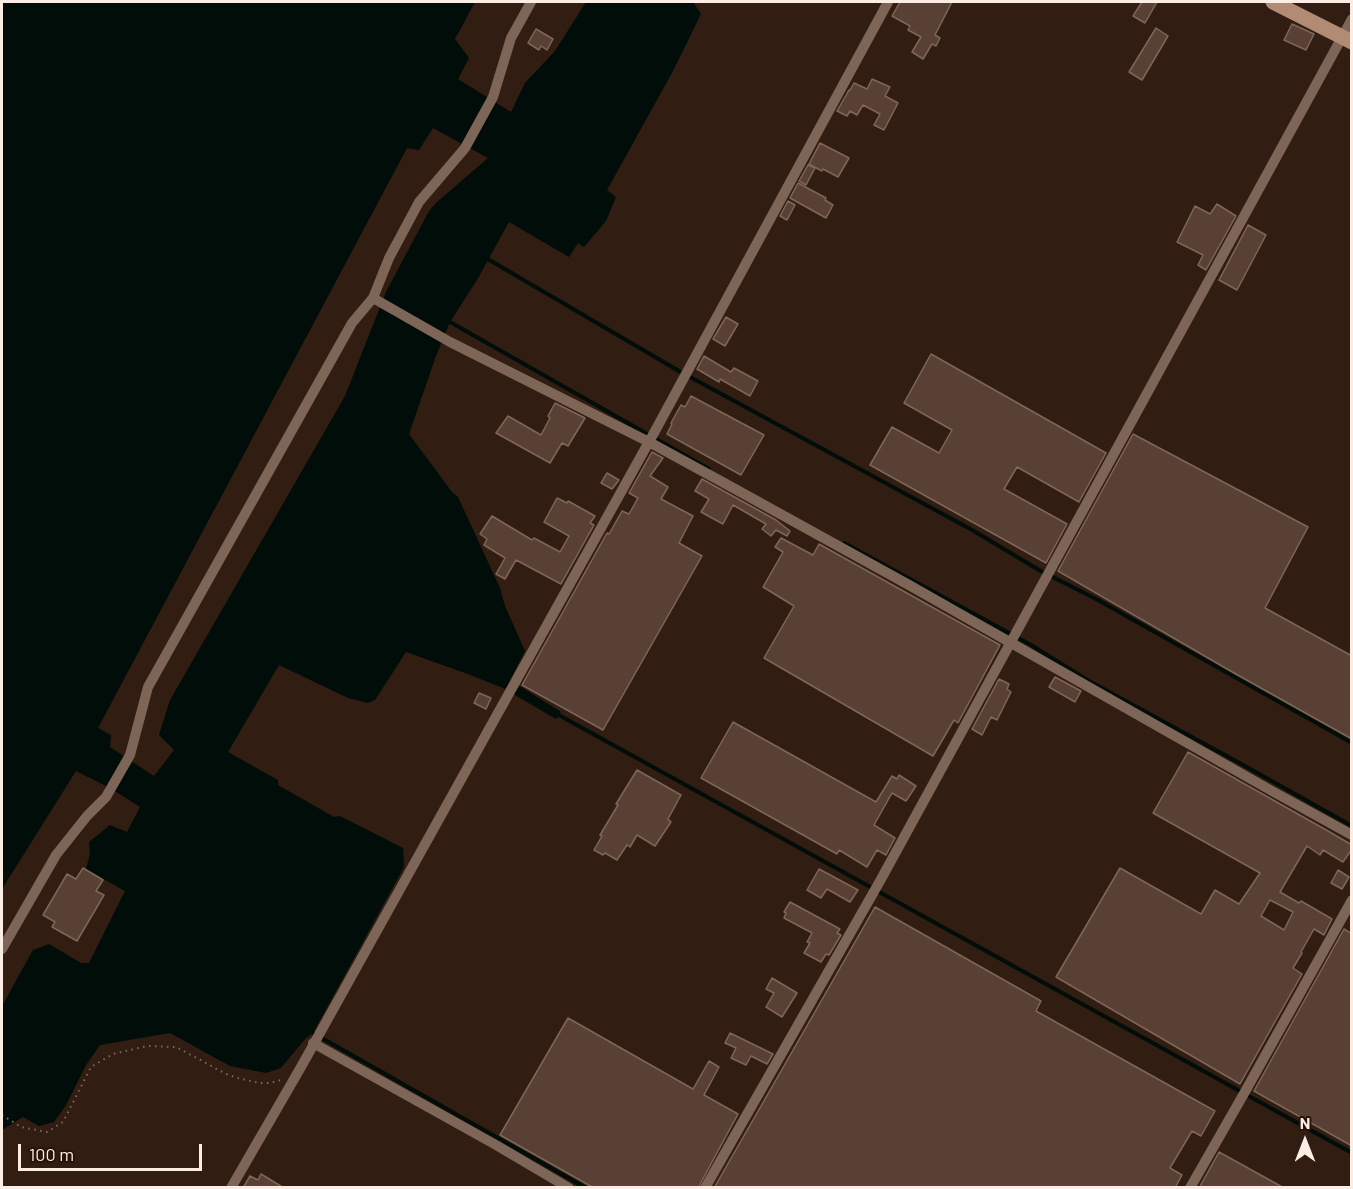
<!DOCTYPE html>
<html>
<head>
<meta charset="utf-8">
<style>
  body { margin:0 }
  #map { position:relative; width:1353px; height:1189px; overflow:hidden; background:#311d11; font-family:Barlow,sans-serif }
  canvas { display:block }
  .frame { position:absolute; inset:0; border:3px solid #fbece4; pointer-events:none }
  .north { position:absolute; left:1275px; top:1111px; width:60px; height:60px; -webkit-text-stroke:4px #271307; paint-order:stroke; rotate:0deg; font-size:16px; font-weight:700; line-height:24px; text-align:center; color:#fbece4 }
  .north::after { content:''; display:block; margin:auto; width:21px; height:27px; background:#fbece4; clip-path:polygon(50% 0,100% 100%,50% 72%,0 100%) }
  .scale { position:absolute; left:18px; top:1144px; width:184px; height:27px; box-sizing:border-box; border:3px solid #fbece4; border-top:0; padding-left:8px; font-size:18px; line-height:21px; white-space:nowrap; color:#fbece4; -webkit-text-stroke:4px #271307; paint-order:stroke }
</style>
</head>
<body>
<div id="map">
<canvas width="1353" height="1189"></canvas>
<div class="frame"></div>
<div class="north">N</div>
<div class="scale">100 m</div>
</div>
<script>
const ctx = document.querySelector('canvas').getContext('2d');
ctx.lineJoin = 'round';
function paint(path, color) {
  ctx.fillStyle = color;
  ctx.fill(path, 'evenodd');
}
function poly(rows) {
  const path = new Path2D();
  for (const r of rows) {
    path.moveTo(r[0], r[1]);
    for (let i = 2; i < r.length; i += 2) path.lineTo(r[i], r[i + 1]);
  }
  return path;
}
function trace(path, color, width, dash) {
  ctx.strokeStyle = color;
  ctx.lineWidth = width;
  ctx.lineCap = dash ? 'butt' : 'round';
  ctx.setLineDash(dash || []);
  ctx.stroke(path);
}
paint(poly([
  [2,2,475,2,455,39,469,58,458,79,511,112,525,83,555,51,586,2,693,2,701,14,673,71,607,190,616,197,606,221,584,247,578,243,569,257,509,222,477,280,450,322,436,356,409,434,452,492,458,497,500,588,505,606,525,651,510,680,561,712,556,719,503,688,465,673,406,652,375,700,368,703,348,698,279,665,228,752,278,780,278,785,334,817,340,816,403,848,404,867,313,1033,305,1039,281,1068,266,1073,230,1066,170,1033,100,1045,86,1065,66,1105,54,1122,39,1126,23,1117,2,1130,2,1006,33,950,49,944,81,963,89,963,125,891,86,869,90,854,89,842,110,825,127,832,140,807,110,788,76,771,2,889],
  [433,128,488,158,437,202,429,211,386,292,345,396,170,700,159,735,174,750,154,776,110,747,111,735,98,728,407,148,419,150]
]), '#000d08');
trace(poly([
  [486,258,679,371,974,531,1039,570,1098,600,1352,743],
  [450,322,709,469],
  [844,543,1031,645,1089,681,1245,766,1352,826],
  [557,714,1352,1153],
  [313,1033,586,1188]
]), '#000d08', 4);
const building = poly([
  [900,2,952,2,935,35,940,38,936,46,932,44,923,59,912,52,921,37,908,30,910,26,892,16,900,2],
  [1142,2,1157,2,1145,23,1133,16,1142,2],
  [1292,24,1314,34,1306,50,1284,40,1292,24],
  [1156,28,1168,36,1142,80,1129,72,1156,28],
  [536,29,553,39,547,50,541,46,539,50,528,43,536,29],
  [872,79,890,87,885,96,898,103,884,130,874,125,880,114,863,105,857,115,850,111,847,116,837,111,849,90,850,90,854,83,867,89,872,79],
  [820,143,849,158,838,177,823,169,822,171,809,164,820,143],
  [808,165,815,168,806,185,799,181,808,165],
  [798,183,826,198,825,200,833,205,826,218,790,198,798,183],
  [788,201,795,205,787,220,780,216,788,201],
  [1217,204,1236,216,1206,270,1198,265,1203,255,1177,242,1195,206,1210,214,1217,204],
  [1248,225,1266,235,1237,290,1219,280,1248,225],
  [726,317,738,324,725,346,713,339,726,317],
  [931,354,1106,453,1079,502,1017,467,1004,489,1067,524,1046,563,870,465,892,427,939,453,952,430,904,403,931,354],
  [704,356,731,372,734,368,758,381,750,396,720,379,719,382,697,369,704,356],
  [691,396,764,435,741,475,667,434,672,424,671,423,681,405,685,407,691,396],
  [555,403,585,418,568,446,562,443,550,463,496,433,508,416,541,435,550,418,548,416,555,403],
  [1133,434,1308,527,1265,608,1352,656,1352,739,1234,673,1058,571,1133,434],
  [652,452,663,458,650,476,668,487,661,499,693,516,679,543,702,556,603,730,522,685,607,533,609,534,622,511,629,514,638,498,629,493,652,452],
  [607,473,619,480,612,489,601,483,607,473],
  [702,479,776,520,790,531,787,536,776,530,771,536,762,529,766,524,733,505,723,524,701,512,709,499,695,491,702,479],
  [557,498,567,503,568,501,595,516,590,523,594,525,561,584,516,560,505,579,496,574,505,558,484,545,487,539,480,534,492,516,532,540,534,538,560,552,569,536,544,522,557,498],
  [781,538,813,555,819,544,1000,645,958,723,954,720,933,756,764,658,794,606,763,587,783,552,775,547,781,538],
  [1055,677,1081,691,1075,702,1049,687,1055,677],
  [999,679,1009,684,1007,689,1011,692,997,720,991,717,982,735,972,729,999,679],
  [479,693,491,698,486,709,474,703,479,693],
  [733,722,876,802,892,776,897,779,899,775,916,786,906,801,892,793,874,825,895,838,886,855,877,850,867,867,839,850,837,854,701,778,733,722],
  [1188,752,1328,831,1352,845,1352,849,1343,862,1323,850,1320,855,1307,846,1280,892,1299,903,1301,901,1332,919,1324,935,1314,929,1301,952,1302,953,1293,968,1302,974,1240,1084,1056,977,1120,868,1201,914,1215,890,1239,904,1260,873,1153,813,1188,752],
  [1270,900,1293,912,1284,930,1261,916,1270,900],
  [637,770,681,795,668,819,671,822,655,846,637,835,630,847,627,845,617,860,605,853,603,855,594,850,602,836,600,835,618,805,616,804,637,770],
  [83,868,103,880,96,891,104,895,77,941,52,927,55,922,43,915,67,874,76,879,83,868],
  [819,869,858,890,850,902,827,889,821,898,807,890,819,869],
  [1338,870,1349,877,1342,889,1331,883,1338,870],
  [790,902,840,929,837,933,841,935,829,955,826,954,821,962,804,953,810,943,807,942,812,933,784,918,786,913,784,912,790,902],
  [875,907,1041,1001,1036,1011,1215,1111,1201,1136,1192,1131,1170,1168,1182,1175,1175,1188,714,1188,875,907],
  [1344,929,1352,934,1352,1146,1254,1091,1344,929],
  [772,978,797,993,782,1017,766,1007,774,993,766,989,772,978],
  [568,1018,693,1089,709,1061,719,1067,704,1095,738,1114,698,1188,594,1188,500,1135,568,1018],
  [730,1033,773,1054,767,1064,751,1056,746,1065,731,1058,736,1048,725,1043,730,1033],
  [1219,1152,1284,1188,1199,1188,1219,1152],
  [261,1174,284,1188,243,1188,250,1176,258,1180,261,1174]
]);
paint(building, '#584134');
trace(building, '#7e6658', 1.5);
trace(poly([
  [2,1115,21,1127,47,1132,63,1122,91,1067,113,1054,147,1046,176,1047,206,1063,226,1074,238,1078,259,1083,270,1083,281,1080]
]), '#7c695f', 2, [1.5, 4.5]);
trace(poly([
  [373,298,450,342,649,442,726,484,909,585,1272,791,1352,835],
  [2,949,56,855,87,816,106,797,130,755,148,687,352,323,373,298,389,258,419,202,465,148,493,97,511,38,531,2],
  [313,1043,496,1145,569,1188],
  [231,1188,301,1067,655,431,888,2],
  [705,1188,880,881,1352,19],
  [1190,1188,1246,1090,1352,900]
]), '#7d6558', 10);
trace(poly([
  [1273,2,1352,42]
]), '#b28b75', 15);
</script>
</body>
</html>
